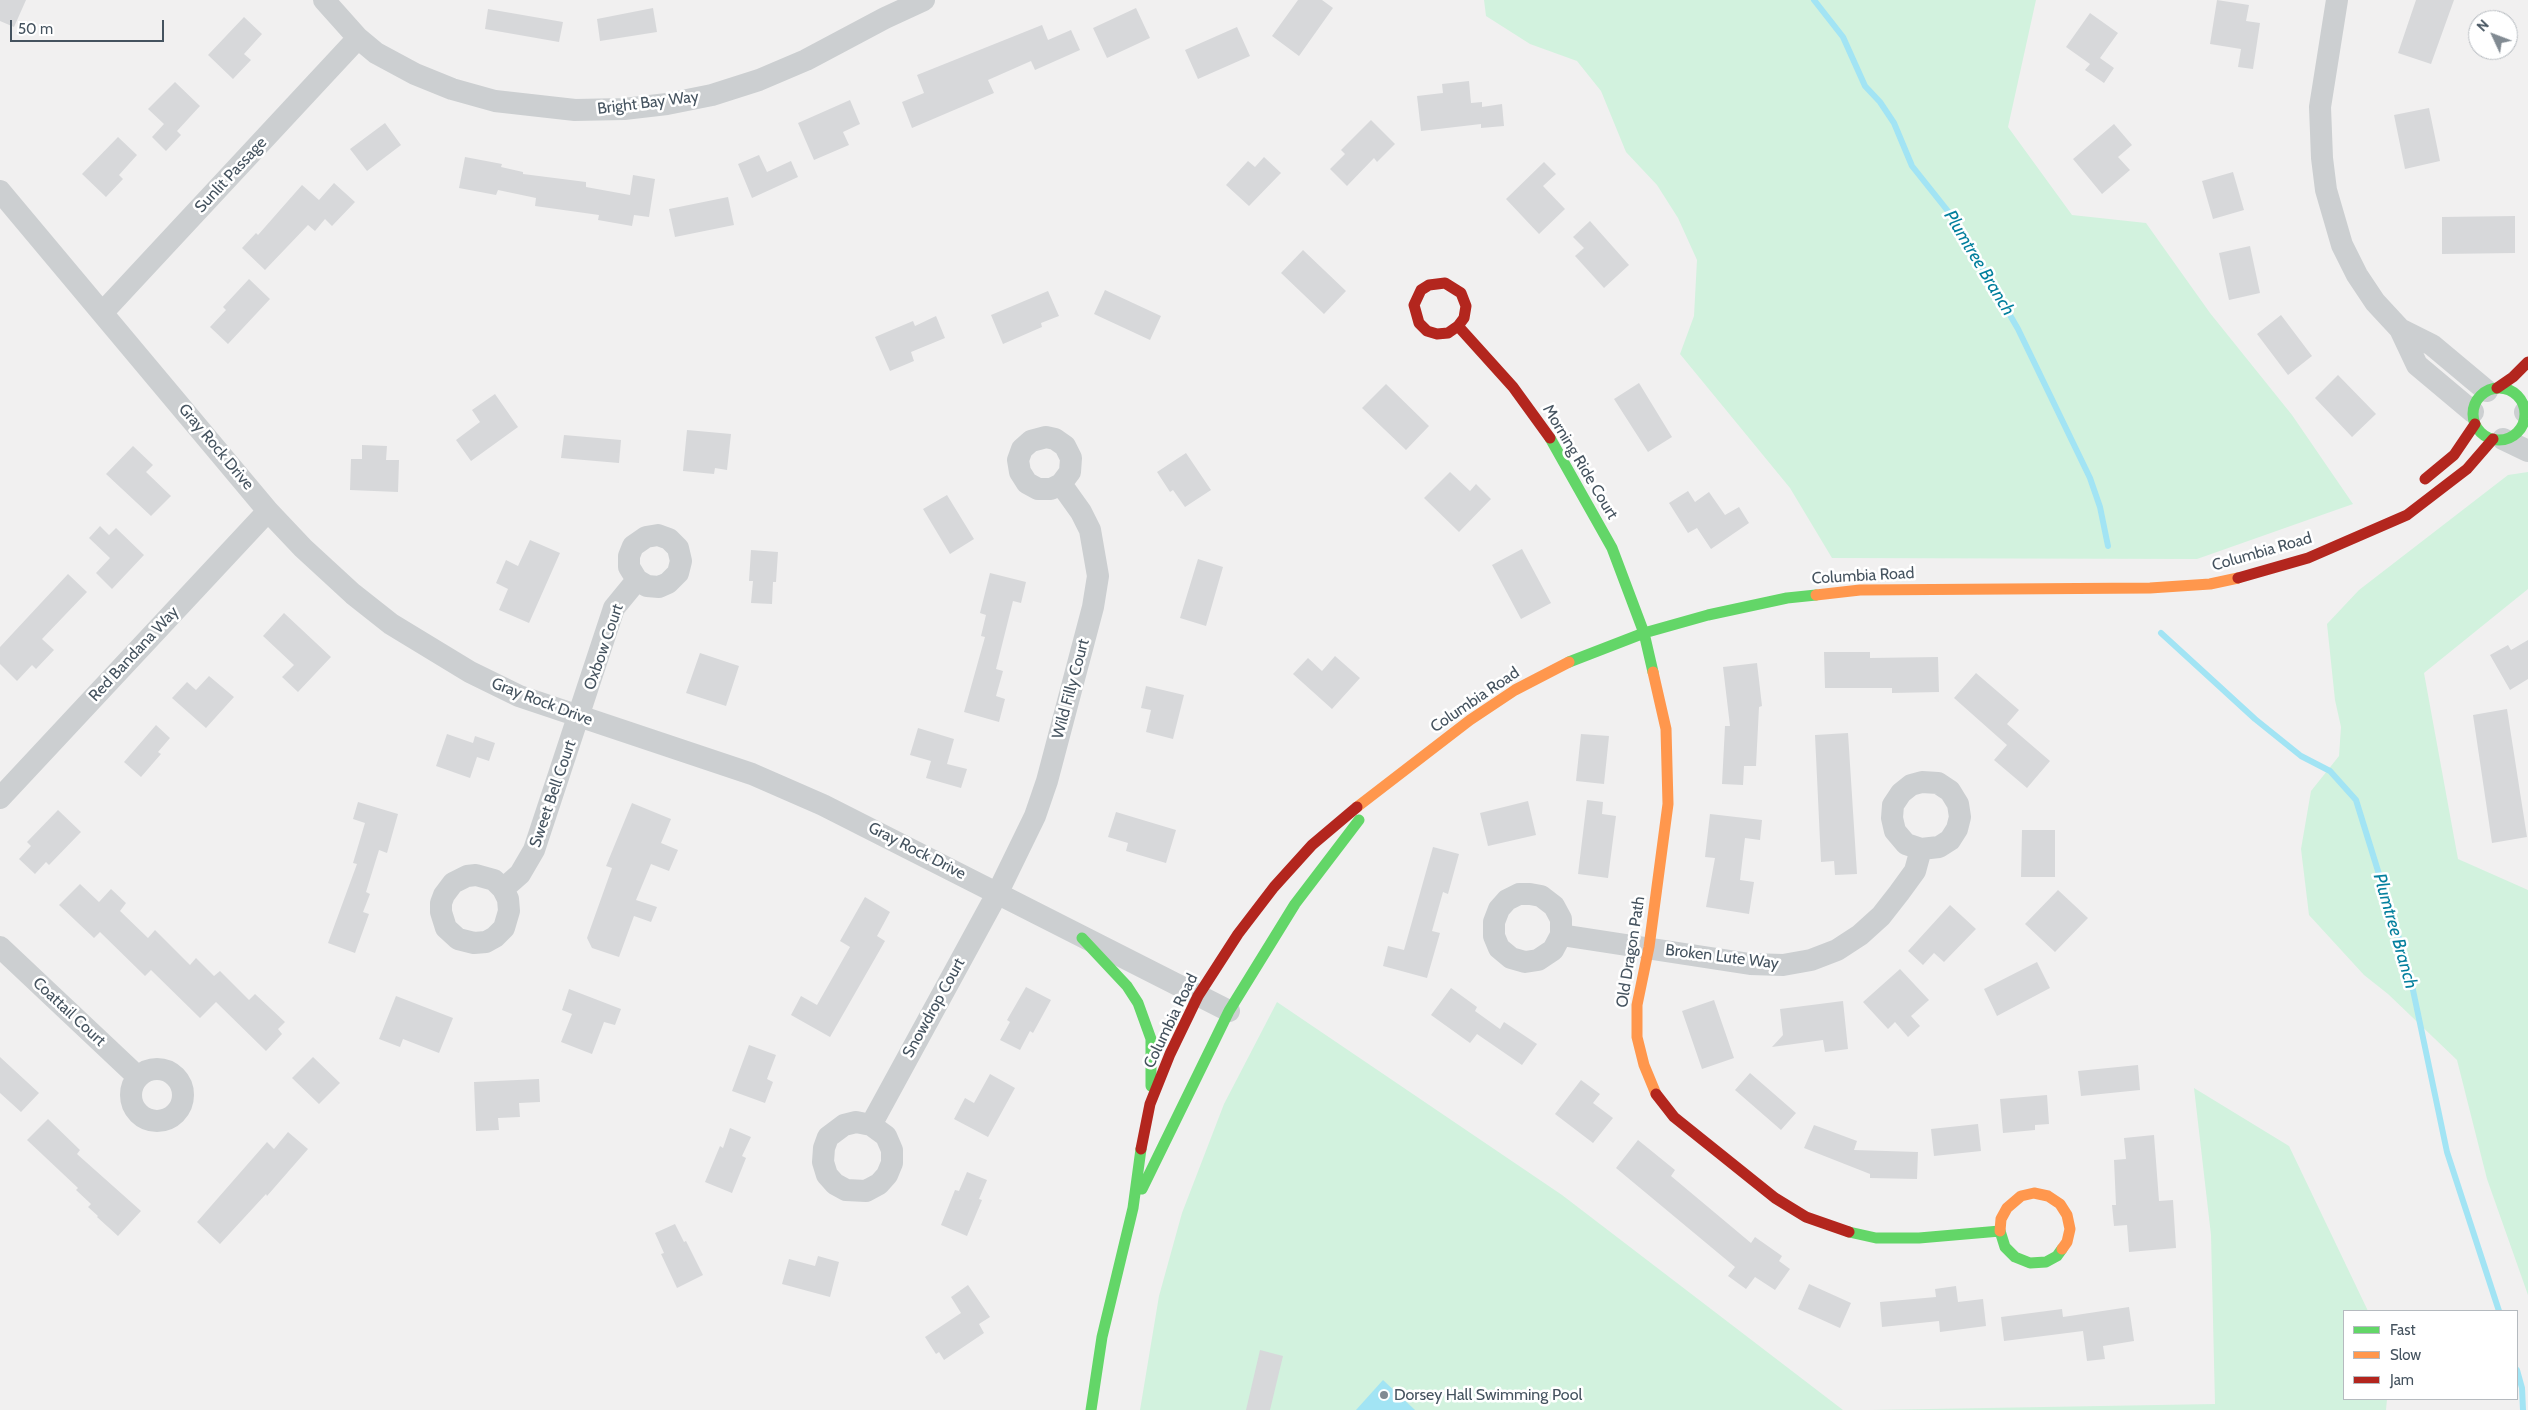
<!DOCTYPE html>
<html>
<head>
<meta charset="utf-8">
<style>
  body { margin:0 }
  #map { position:relative; width:2528px; height:1410px; overflow:hidden; background:#f1f0f0; font-family:Cabin,sans-serif }
  canvas { display:block }
  .legend { position:absolute; left:2343px; top:1310px; width:175px; height:90px; box-sizing:border-box; background:#fff; border:1px solid #b5babf; margin:0; padding:6px 9px; list-style:none; font-size:15px; color:#45535f }
  .legend li { display:flex; align-items:center; gap:10px; height:25px }
  .legend b { width:25px; border:1px solid #b5babf }
  .north { position:absolute; left:2468px; top:10px; width:50px; height:50px; box-sizing:border-box; background:#fff; border:1px solid #b5babf; border-radius:50%; rotate:313deg; font-size:14px; font-weight:700; line-height:20px; text-align:center; color:#45535f }
  .north::after { content:''; display:block; margin:auto; width:18px; height:22px; background:#818a92; clip-path:polygon(50% 0,100% 100%,50% 72%,0 100%) }
  .scale { position:absolute; left:10px; top:20px; width:154px; height:22px; box-sizing:border-box; border:2px solid #45535f; border-top:0; padding-left:6px; font-size:15px; line-height:18px; white-space:nowrap; color:#45535f; -webkit-text-stroke:4px #fff; paint-order:stroke }
</style>
</head>
<body>
<div id="map">
<canvas width="2528" height="1410"></canvas>
<ul class="legend">
<li><b style="height:6px;background:#63d668"></b>Fast</li>
<li><b style="height:6px;background:#ff974d"></b>Slow</li>
<li><b style="height:6px;background:#b3261e"></b>Jam</li>
</ul>
<div class="north">N</div>
<div class="scale">50 m</div>
</div>
<script>
const ctx = document.querySelector('canvas').getContext('2d');
ctx.lineJoin = 'round';
function paint(path, color) {
  ctx.fillStyle = color;
  ctx.fill(path, 'evenodd');
}
function poly(rows) {
  const path = new Path2D();
  for (const r of rows) {
    if (r.length === 3) {
      path.moveTo(r[0] + r[2], r[1]);
      path.arc(r[0], r[1], r[2], 0, 2 * Math.PI);
      continue;
    }
    path.moveTo(r[0], r[1]);
    for (let i = 2; i < r.length; i += 2) path.lineTo(r[i], r[i + 1]);
  }
  return path;
}
function trace(path, color, width, dash) {
  ctx.strokeStyle = color;
  ctx.lineWidth = width;
  ctx.lineCap = dash ? 'butt' : 'round';
  ctx.setLineDash(dash || []);
  ctx.stroke(path);
}
function drawText(font, color, halo, rows, align = 'center') {
  ctx.font = font + ' Cabin,sans-serif';
  ctx.lineWidth = 5;
  ctx.setLineDash([]);
  ctx.textBaseline = 'middle';
  ctx.strokeStyle = halo;
  ctx.fillStyle = color;
  for (const [text, x, y, turn = 0] of rows) {
    ctx.save();
    ctx.translate(x, y);
    ctx.rotate((+turn || 0) * Math.PI / 180);
    ctx.textAlign = isNaN(turn) ? turn : align;
    if (halo) ctx.strokeText(text, 0, 0);
    ctx.fillText(text, 0, 0);
    ctx.restore();
  }
}
paint(poly([
  [1484,0,2036,0,2008,127,2072,215,2146,223,2210,313,2292,415,2353,504,2197,559,1832,558,1790,488,1680,354,1694,316,1697,260,1678,218,1657,185,1626,152,1601,91,1577,61,1530,44,1486,16],
  [2528,472,2528,589,2424,673,2458,859,2528,890,2528,1295,2487,1179,2457,1060,2388,994,2364,975,2309,915,2301,849,2311,791,2339,756,2341,727,2335,700,2327,624,2359,590,2508,475],
  [1277,1002,1562,1195,1843,1410,1140,1410,1159,1296,1182,1213,1224,1104],
  [2194,1088,2289,1146,2368,1311,2344,1311,2344,1399,2387,1399,2386,1410,1872,1410,2215,1404,2211,1235]
]), '#d2f2de');
paint(poly([
  [1383,1380,1415,1410,1356,1410]
]), '#a2e4f4');
trace(poly([
  [1814,0,1843,37,1865,86,1880,102,1894,123,1912,166,1955,220,2018,329,2090,478,2100,507,2108,546],
  [2161,633,2255,719,2301,756,2330,771,2356,800,2409,971,2447,1152,2499,1311],
  [2517,1370,2522,1388,2523,1410]
]), '#a2e4f4', 6);
paint(poly([
  [0,0,26,0,14,27,0,21],
  [1298,0,1322,0,1333,8,1299,56,1272,36],
  [2217,0,2249,5,2246,21,2260,23,2253,69,2238,67,2241,49,2210,44],
  [2416,0,2454,0,2431,64,2398,53],
  [653,8,657,32,600,41,597,19],
  [1136,8,1150,38,1107,58,1093,28],
  [488,9,563,22,559,42,485,29],
  [2090,13,2118,33,2100,58,2114,68,2104,83,2085,70,2090,64,2066,47],
  [244,17,262,34,244,54,251,60,233,79,208,55],
  [1042,25,1048,40,1071,30,1080,50,1035,70,1031,61,988,80,994,93,912,128,902,102,924,93,917,75],
  [1237,27,1250,56,1198,79,1185,50],
  [1469,81,1471,103,1482,102,1482,107,1502,104,1504,126,1481,128,1481,124,1421,131,1417,96,1443,93,1442,84],
  [175,82,200,106,177,131,181,135,166,151,152,137,164,124,148,109],
  [850,100,860,124,843,132,849,145,814,160,798,123],
  [2429,108,2440,161,2405,169,2394,115],
  [1371,120,1395,144,1377,162,1374,158,1347,186,1330,169,1345,154,1341,150],
  [385,123,401,145,367,171,350,149],
  [2114,124,2132,145,2118,157,2130,170,2102,194,2073,159],
  [118,137,137,155,119,175,123,179,106,197,82,174],
  [759,155,767,172,791,161,798,177,752,198,738,164],
  [465,157,502,164,501,167,523,172,523,174,586,182,586,187,630,195,633,175,655,179,649,217,634,215,632,226,598,220,599,215,535,206,536,198,498,190,496,195,459,188],
  [1264,157,1281,173,1249,206,1226,185,1248,161,1255,167],
  [1544,162,1556,174,1543,186,1565,209,1539,234,1506,199],
  [2233,172,2244,210,2213,219,2202,181],
  [334,183,355,202,332,226,325,219,315,231,308,225,265,270,242,248,256,233,258,235,302,185,319,200],
  [728,197,734,225,675,237,669,209],
  [2515,216,2515,253,2442,254,2442,217],
  [1590,221,1629,265,1604,288,1575,256,1584,248,1573,237],
  [2250,246,2260,293,2229,300,2219,253],
  [1303,250,1346,291,1324,314,1281,273],
  [249,279,270,299,228,344,210,327,226,310,223,307],
  [1105,290,1161,316,1150,340,1094,314],
  [1048,291,1059,316,1041,323,1042,327,1003,344,991,315],
  [2281,315,2312,356,2288,375,2257,334],
  [936,316,945,338,911,352,914,361,890,371,875,337,913,321,915,326],
  [2338,375,2376,414,2352,437,2315,398],
  [1639,383,1672,437,1648,452,1614,399],
  [1386,384,1429,426,1406,450,1362,408],
  [495,394,518,427,471,461,456,440,480,422,472,410],
  [687,430,731,434,727,470,715,468,714,474,683,471],
  [564,435,621,440,619,463,561,458],
  [362,445,387,446,386,460,399,460,398,492,350,490,351,459,362,459],
  [133,446,153,465,146,472,171,496,151,516,106,474],
  [1186,453,1211,490,1185,507,1173,490,1170,492,1157,472],
  [1450,472,1470,491,1476,484,1491,499,1459,532,1424,498],
  [1688,491,1695,502,1709,492,1725,515,1739,507,1749,523,1711,549,1697,528,1688,533,1669,503],
  [947,495,974,539,950,554,923,509],
  [100,526,109,535,116,528,144,555,112,589,96,573,110,558,89,538],
  [530,540,560,553,529,623,499,610,508,589,496,583,506,560,518,566],
  [1522,549,1551,603,1521,619,1492,565],
  [751,550,778,552,776,582,773,582,772,604,751,603,753,581,749,581],
  [1198,559,1223,567,1206,626,1180,618],
  [990,573,1026,582,1021,603,1013,601,996,669,1003,671,996,696,1005,699,999,722,964,712,985,637,981,636,986,615,980,613],
  [68,574,87,592,42,639,54,650,36,669,32,665,17,681,0,664,0,647],
  [284,613,331,657,298,692,282,677,294,665,263,636],
  [2528,640,2528,679,2510,690,2490,655,2508,645,2511,650],
  [1824,652,1870,652,1870,658,1938,657,1939,692,1892,693,1892,688,1825,688],
  [700,653,739,666,726,706,686,693],
  [1335,656,1360,678,1332,709,1293,674,1308,658,1322,671],
  [1757,663,1762,706,1759,707,1756,766,1744,766,1743,785,1722,784,1725,726,1730,726,1723,667],
  [1976,673,2019,710,2007,724,2050,761,2027,788,1994,760,2007,745,1954,698],
  [209,676,234,697,206,728,172,698,187,682,196,690],
  [1146,686,1184,695,1173,739,1146,732,1151,710,1141,708],
  [2507,709,2527,837,2492,843,2473,715],
  [156,725,170,738,158,752,161,754,141,777,124,762],
  [918,728,954,739,947,764,967,769,961,788,926,778,931,761,910,755],
  [1848,733,1857,874,1835,875,1834,861,1821,862,1815,735],
  [447,734,473,743,475,736,495,743,489,761,477,757,470,778,436,766],
  [1581,734,1609,736,1604,784,1576,781],
  [1587,800,1603,802,1602,814,1616,816,1608,878,1578,874],
  [1528,801,1536,835,1488,846,1480,813],
  [358,802,398,814,387,853,379,850,366,892,370,894,363,912,369,914,355,953,328,943,357,864,353,863,365,823,353,819],
  [632,803,671,819,661,843,678,850,669,871,651,864,636,900,657,907,651,922,634,916,619,957,592,948,587,938,612,868,606,866],
  [58,810,81,832,49,865,46,862,35,874,19,859,31,846,27,842],
  [1116,812,1176,830,1166,863,1126,851,1128,843,1108,837],
  [1710,814,1762,820,1760,840,1745,838,1740,880,1754,882,1749,914,1706,907,1715,858,1705,857],
  [2022,830,2055,830,2055,877,2021,877],
  [1433,847,1459,854,1448,894,1443,892,1432,931,1440,933,1427,978,1383,966,1388,946,1404,950],
  [80,884,99,902,111,889,126,903,120,911,148,938,155,930,190,965,196,958,214,976,220,971,249,1000,255,994,285,1022,278,1029,282,1034,266,1051,216,1002,200,1018,151,970,145,976,100,932,94,938,59,905],
  [2058,890,2088,918,2055,952,2025,924],
  [865,897,890,912,877,936,885,941,830,1037,791,1015,801,996,817,1005,850,947,840,941],
  [1950,905,1976,929,1944,962,1934,953,1923,965,1908,951],
  [2037,962,2050,988,1997,1016,1984,989],
  [1900,969,1929,1000,1911,1016,1920,1026,1908,1037,1895,1022,1888,1029,1863,1002],
  [1026,987,1051,1000,1033,1033,1030,1031,1020,1050,1000,1040,1010,1022,1007,1020],
  [1451,988,1477,1007,1475,1011,1500,1029,1504,1022,1537,1044,1522,1065,1477,1034,1470,1043,1431,1015],
  [569,989,621,1009,615,1025,604,1022,592,1054,561,1042,572,1014,562,1010],
  [396,996,453,1018,439,1053,403,1039,400,1047,379,1039],
  [1714,1000,1734,1058,1702,1069,1682,1011],
  [1843,1001,1848,1049,1825,1052,1823,1040,1772,1047,1783,1035,1780,1009],
  [749,1045,776,1055,767,1079,773,1082,765,1103,732,1091],
  [0,1057,39,1093,21,1112,0,1093],
  [313,1057,340,1083,319,1104,292,1078],
  [2138,1065,2140,1090,2081,1096,2078,1071],
  [1750,1073,1796,1113,1781,1130,1735,1090],
  [990,1074,1015,1088,988,1137,954,1119,965,1098,974,1103],
  [539,1079,540,1102,519,1103,520,1117,498,1118,499,1130,476,1131,474,1082],
  [1581,1080,1600,1094,1593,1103,1613,1118,1593,1143,1555,1114],
  [2047,1095,2049,1124,2035,1125,2035,1130,2003,1133,2000,1099],
  [48,1119,80,1150,77,1154,141,1211,118,1236,97,1217,98,1216,88,1207,91,1204,76,1190,78,1188,27,1140],
  [1978,1124,1981,1151,1934,1156,1931,1129],
  [1814,1125,1857,1141,1854,1150,1918,1152,1917,1179,1870,1178,1870,1174,1804,1148],
  [730,1128,751,1137,742,1156,746,1158,732,1193,705,1182,720,1146,723,1148],
  [288,1132,308,1149,267,1196,266,1194,220,1244,197,1222,267,1142,274,1149],
  [2154,1135,2159,1201,2173,1200,2176,1248,2129,1252,2127,1225,2114,1226,2112,1205,2116,1205,2114,1160,2126,1159,2124,1138],
  [1638,1140,1675,1170,1671,1176,1751,1243,1755,1237,1782,1256,1779,1261,1790,1269,1775,1290,1755,1277,1746,1289,1728,1276,1735,1267,1616,1168],
  [967,1172,987,1180,979,1199,982,1200,967,1236,941,1225,955,1190,959,1191],
  [675,1224,684,1242,686,1241,703,1275,677,1288,661,1254,664,1253,655,1233],
  [818,1256,839,1262,830,1297,782,1284,789,1259,815,1266],
  [1809,1284,1851,1303,1840,1328,1798,1309],
  [968,1285,990,1317,979,1324,984,1333,944,1360,939,1352,936,1354,925,1337,961,1313,951,1297],
  [1956,1286,1958,1302,1983,1299,1986,1326,1940,1332,1939,1321,1882,1327,1880,1302,1936,1297,1935,1289],
  [2129,1307,2134,1341,2103,1346,2105,1359,2087,1361,2083,1331,2004,1341,2001,1317,2062,1309,2063,1317],
  [1260,1350,1283,1356,1270,1410,1246,1410]
]), '#d7d8da');
trace(poly([
  [324,0,358,38,376,53,415,74,452,89,495,101,575,110,624,109,667,104,712,95,759,80,806,60,885,18,924,0],
  [2337,0,2320,107,2322,158,2326,190,2342,245,2357,275,2375,302,2400,329,2417,365,2473,412],
  [0,191,268,511,303,548,353,594,391,624,470,672,519,696,752,774,823,805,1229,1011],
  [103,312,358,38],
  [2400,329,2432,345,2487,391],
  [2525,412,2528,414],
  [2503,439,2528,451],
  [0,798,268,511],
  [503,889,494,880,476,875,467,876,453,883,444,895,441,903,441,912,446,928,458,939,474,943,486,942,495,937,504,928,509,911,508,899,503,889,520,874,534,850,614,608,637,580,647,586,659,587,668,583,678,573,681,561,678,548,669,539,658,535,646,537,633,546,629,556,629,567,637,580],
  [1561,935,1553,950,1538,960,1525,962,1511,958,1499,948,1494,936,1494,922,1499,909,1507,900,1519,894,1530,894,1541,896,1554,906,1561,919,1561,935,1750,964,1783,965,1811,960,1837,950,1860,935,1881,916,1899,893,1915,871,1921,849,1939,847,1950,840,1957,829,1960,817,1958,804,1950,791,1938,783,1922,782,1911,785,1901,793,1893,805,1892,818,1895,831,1906,844,1921,849],
  [0,947,138,1077],
  [157,1095,26],
  [871,1125,886,1136,892,1150,892,1163,887,1175,879,1184,866,1191,846,1190,835,1184,827,1175,823,1162,824,1148,828,1137,844,1125,856,1122,871,1125,998,892,1035,816,1047,781,1093,607,1098,576,1090,530,1081,512,1061,484,1070,472,1071,458,1065,446,1055,439,1046,437,1031,441,1022,449,1018,460,1020,472,1027,483,1038,489,1051,489,1061,484]
]), '#cccfd1', 22);
trace(poly([
  [2499,414,26],
  [1550,438,1612,548,1644,633,1653,672],
  [1569,662,1644,633,1708,615,1787,598,1816,595],
  [1082,938,1127,986,1138,1003,1151,1039,1151,1086],
  [1142,1189,1229,1011,1295,904,1359,820],
  [1849,1232,1876,1238,1919,1238,2000,1231,2005,1247,2015,1257,2030,1263,2046,1262,2057,1256,2062,1249],
  [1091,1410,1102,1337,1133,1208,1141,1149]
]), '#63d668', 11);
trace(poly([
  [1816,595,1860,590,2150,588,2210,584,2238,578],
  [1653,672,1666,729,1668,804,1649,947,1637,1005,1637,1037,1644,1065,1656,1094],
  [1357,807,1470,720,1515,690,1569,662],
  [2000,1231,2001,1219,2007,1208,2021,1196,2034,1193,2048,1196,2060,1204,2067,1215,2070,1229,2067,1242,2062,1249]
]), '#ff974d', 11);
trace(poly([
  [1458,326,1464,318,1466,306,1461,293,1445,283,1429,285,1421,290,1414,305,1419,323,1427,331,1437,334,1448,333,1458,326,1513,387,1550,438],
  [2497,388,2513,377,2528,362],
  [2425,479,2454,455,2475,424],
  [2238,578,2308,558,2407,515,2467,469,2493,439],
  [1656,1094,1674,1117,1775,1198,1806,1217,1849,1232],
  [1141,1149,1150,1104,1170,1054,1198,996,1238,934,1274,887,1312,845,1357,807]
]), '#b3261e', 11);
for (const [x, y, r, color] of [
  [1384,1395,5,"#818a92"]
]) {
  const dot = new Path2D();
  dot.arc(x, y, r, 0, 2 * Math.PI);
  ctx.fillStyle = color;
  ctx.fill(dot);
  trace(dot, '#fff', 2);
}
drawText('16px', '#45535f', '#fff', [
  ["Bright Bay Way",648,103,-7],
  ["Sunlit Passage",231,175,-47],
  ["Gray Rock Drive",216,447,50],
  ["Morning Ride Court",1580,462,59],
  ["Columbia Road",2262,552,-16],
  ["Columbia Road",1863,576,-3],
  ["Oxbow Court",604,647,-71],
  ["Red Bandana Way",134,654,-47],
  ["Wild Filly Court",1071,689,-75],
  ["Columbia Road",1475,700,-34],
  ["Gray Rock Drive",542,702,21],
  ["Sweet Bell Court",553,794,-71],
  ["Gray Rock Drive",917,851,27],
  ["Old Dragon Path",1631,952,-81],
  ["Broken Lute Way",1722,957,7],
  ["Snowdrop Court",934,1008,-61],
  ["Coattail Court",69,1012,43],
  ["Columbia Road",1171,1021,-64]
]);
drawText('16px', '#45535f', '#fff', [
  ["Dorsey Hall Swimming Pool",1394,1395]
], 'left');
drawText('italic 18px', '#037f9d', '#fff', [
  ["Plumtree Branch",1979,263,59],
  ["Plumtree Branch",2395,931,74]
]);
</script>
</body>
</html>
